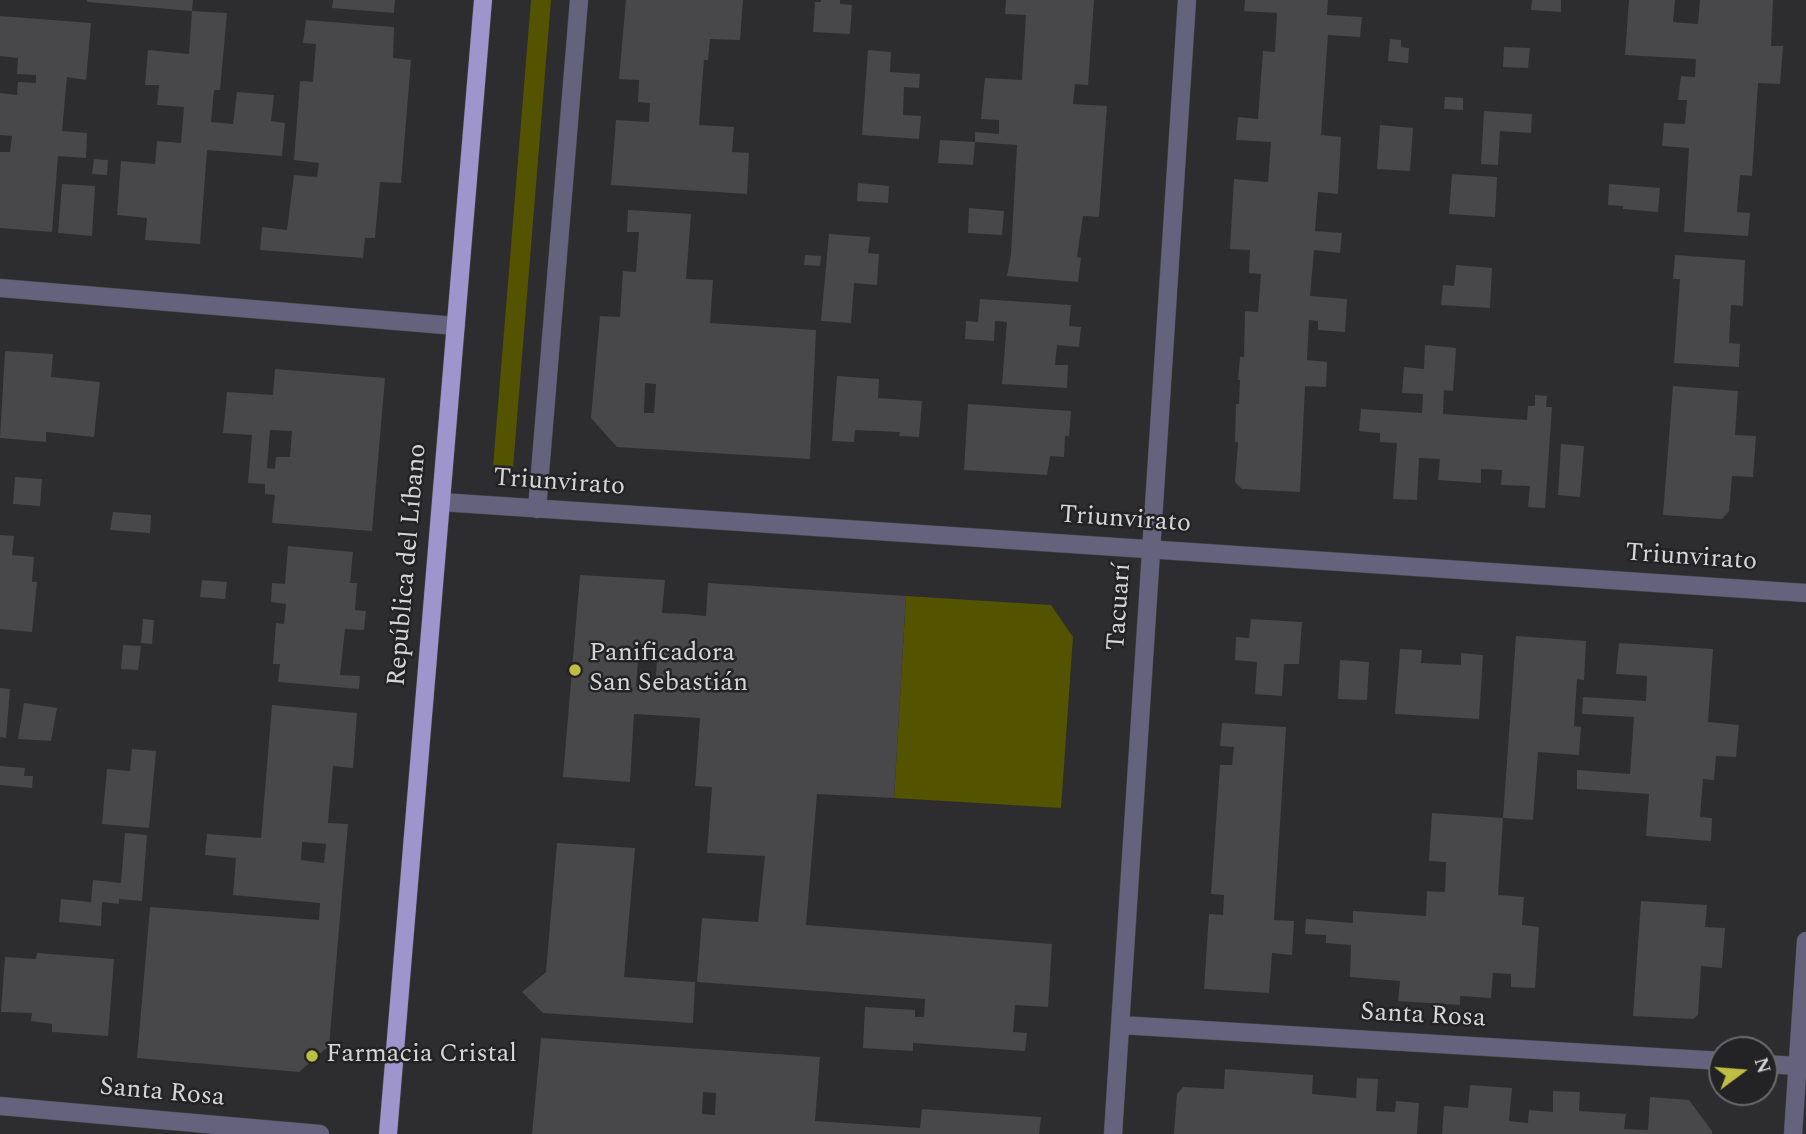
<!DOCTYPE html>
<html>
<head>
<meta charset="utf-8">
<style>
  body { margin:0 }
  #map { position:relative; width:1806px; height:1134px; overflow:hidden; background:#2d2c2f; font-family:Spectral,serif }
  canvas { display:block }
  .north { position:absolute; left:1708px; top:1036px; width:70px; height:70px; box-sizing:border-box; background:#232325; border:2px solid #6a6a6c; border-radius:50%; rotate:74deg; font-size:19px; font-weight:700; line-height:28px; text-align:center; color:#d5d5d7 }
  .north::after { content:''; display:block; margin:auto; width:24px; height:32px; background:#bebf42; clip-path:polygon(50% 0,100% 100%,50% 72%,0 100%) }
</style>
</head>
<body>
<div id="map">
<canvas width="1806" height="1134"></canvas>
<div class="north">N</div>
</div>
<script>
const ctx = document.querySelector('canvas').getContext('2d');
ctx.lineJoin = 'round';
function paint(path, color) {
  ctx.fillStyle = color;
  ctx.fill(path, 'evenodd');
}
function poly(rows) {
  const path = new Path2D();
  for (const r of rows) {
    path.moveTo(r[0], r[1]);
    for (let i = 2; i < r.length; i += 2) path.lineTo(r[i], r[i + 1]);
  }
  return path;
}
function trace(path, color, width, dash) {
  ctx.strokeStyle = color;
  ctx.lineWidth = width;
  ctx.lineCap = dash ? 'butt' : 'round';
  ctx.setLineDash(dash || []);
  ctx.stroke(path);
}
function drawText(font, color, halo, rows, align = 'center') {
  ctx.font = font + ' Spectral,serif';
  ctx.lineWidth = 5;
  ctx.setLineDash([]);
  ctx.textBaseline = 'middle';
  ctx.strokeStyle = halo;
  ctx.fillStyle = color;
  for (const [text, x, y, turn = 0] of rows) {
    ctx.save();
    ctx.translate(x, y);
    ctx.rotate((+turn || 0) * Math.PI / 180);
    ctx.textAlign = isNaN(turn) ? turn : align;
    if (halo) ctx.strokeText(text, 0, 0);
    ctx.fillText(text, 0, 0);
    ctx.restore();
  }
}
paint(poly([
  [531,0,551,0,513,468,504,472,493,467],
  [906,596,1051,605,1073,637,1061,808,894,798]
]), '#535300');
paint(poly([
  [87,0,193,0,192,11,87,2],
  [333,0,395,0,394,13,332,8],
  [626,0,743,0,740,40,710,39,708,60,704,60,699,125,734,127,732,152,749,153,747,194,611,185,616,120,649,122,650,103,638,102,639,80,619,79],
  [821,0,840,0,840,4,852,5,850,34,813,32,815,2,821,2],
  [1006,0,1094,0,1088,85,1075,84,1073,104,1107,106,1099,217,1083,216,1077,257,1081,258,1078,282,1007,276,1011,254,1017,145,975,142,973,165,938,163,940,140,975,142,975,132,999,134,999,120,981,119,985,78,1022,80,1026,15,1005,14],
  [1245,0,1328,0,1327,15,1362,17,1360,37,1328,35,1321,135,1341,137,1338,194,1318,192,1315,231,1342,233,1340,253,1314,250,1310,296,1347,299,1345,332,1318,330,1318,321,1309,320,1307,360,1327,362,1326,387,1305,386,1300,492,1242,489,1235,482,1238,442,1235,442,1236,404,1239,404,1240,380,1238,380,1240,357,1244,357,1245,311,1258,312,1261,274,1249,273,1250,250,1230,249,1234,179,1268,182,1271,142,1236,140,1238,117,1258,119,1263,51,1275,52,1277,13,1244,11],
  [1532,0,1561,0,1561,12,1531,10],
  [1629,0,1675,0,1673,22,1698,24,1700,0,1773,0,1771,46,1783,46,1780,84,1758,83,1752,176,1740,175,1737,212,1750,213,1748,236,1684,232,1689,148,1662,146,1664,123,1685,124,1687,100,1678,100,1681,76,1695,77,1696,59,1625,55],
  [192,11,227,13,220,90,214,90,211,122,233,124,237,92,274,95,271,121,285,123,282,156,207,150,200,244,145,240,147,218,117,215,121,161,155,164,157,141,181,143,184,107,157,105,159,85,145,85,148,50,189,54],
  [0,16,91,23,86,80,67,77,62,131,87,133,86,158,58,156,52,232,0,228,0,152,10,152,12,136,0,135,0,93,17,95,18,82,36,83,36,75,17,74,18,58,0,56],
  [306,20,394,27,393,58,411,60,401,183,380,182,375,238,365,238,363,258,260,250,262,227,287,230,294,175,317,177,319,163,294,160,300,81,313,82,316,44,303,43],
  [1390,39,1401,40,1401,47,1409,48,1408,63,1388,61],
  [1504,47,1530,48,1528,68,1503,67],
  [868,50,891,52,890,72,920,74,919,88,904,87,903,115,921,116,919,139,862,135],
  [1445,97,1463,98,1463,110,1444,109],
  [1484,111,1532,114,1531,133,1500,131,1498,165,1481,164],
  [1380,125,1413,128,1410,171,1377,169],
  [94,159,108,160,107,175,92,174],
  [1452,174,1497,177,1495,217,1449,214],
  [858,183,889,186,888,203,857,201],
  [62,184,95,186,92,236,58,233],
  [1609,184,1660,188,1658,212,1623,209,1623,206,1608,205],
  [969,208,1004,211,1002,235,968,233],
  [628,210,691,214,686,279,713,280,710,323,816,330,810,459,617,447,591,418,600,316,620,317,623,271,636,272,639,232,627,232],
  [645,383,656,384,654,413,644,413],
  [829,234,870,237,868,253,879,254,877,285,854,283,851,323,821,321],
  [805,255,821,256,820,266,804,265],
  [1675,255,1745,260,1743,306,1731,305,1729,343,1740,344,1739,367,1674,363,1680,279,1673,279],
  [1456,265,1492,268,1490,308,1441,305,1443,285,1454,286],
  [980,299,1071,305,1069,326,1081,327,1079,347,1057,345,1055,365,1068,365,1067,388,1002,384,1007,322,995,321,994,341,965,339,966,321,978,322],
  [1425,345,1456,348,1453,391,1444,390,1443,414,1527,420,1528,406,1535,406,1535,395,1547,396,1546,407,1552,407,1545,508,1528,507,1530,486,1501,485,1502,470,1481,469,1481,483,1438,480,1440,459,1419,458,1417,500,1393,499,1397,443,1380,442,1380,433,1359,431,1361,409,1422,413,1423,394,1402,393,1404,367,1424,369],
  [5,351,53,354,51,377,100,382,94,437,46,432,46,442,0,438],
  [275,369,385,378,372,531,272,523,275,495,265,494,265,484,248,483,252,435,223,433,227,392,273,395],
  [270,430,292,431,290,457,276,457,275,469,267,468],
  [837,376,879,379,878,398,922,401,919,437,899,436,900,432,855,430,854,442,832,441],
  [1673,386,1738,391,1735,435,1756,436,1753,477,1732,476,1729,511,1722,519,1663,515],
  [968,404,1071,411,1069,436,1065,436,1064,457,1050,456,1047,475,964,470],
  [1561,444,1584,446,1580,497,1558,495],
  [15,477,42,479,40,506,13,504],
  [113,512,151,515,150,533,110,530],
  [0,535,14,536,12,555,34,557,32,582,37,582,32,632,0,629],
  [288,546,353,552,350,583,357,583,355,610,366,611,364,630,345,629,340,675,360,676,359,689,278,682,280,664,273,664,276,623,284,624,286,604,271,602,272,583,285,584],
  [580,575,665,580,662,613,686,614,706,616,708,583,906,596,894,798,817,794,806,925,1052,944,1048,1007,1015,1005,1013,1032,1027,1033,1025,1051,913,1043,913,1051,863,1048,865,1007,915,1010,915,1017,924,1017,925,999,697,982,702,918,758,922,765,856,707,853,712,787,695,786,700,718,634,714,630,782,563,777],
  [639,644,658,645,655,688,636,687],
  [202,580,227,582,225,599,200,597],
  [143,619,154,620,152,644,141,643],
  [1251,619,1302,622,1299,664,1284,664,1282,696,1255,694,1257,662,1235,660,1236,637,1249,638],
  [1516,636,1586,641,1584,680,1577,679,1574,726,1581,727,1579,755,1538,752,1533,820,1503,818,1498,895,1524,897,1522,925,1539,927,1535,988,1511,987,1511,974,1493,973,1491,998,1460,996,1460,1005,1398,1001,1400,981,1350,977,1351,945,1326,943,1326,935,1305,934,1306,919,1353,923,1353,911,1426,916,1427,891,1445,892,1446,862,1429,861,1432,813,1503,818],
  [1619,643,1713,649,1708,722,1739,725,1736,757,1716,756,1714,780,1703,779,1700,817,1712,818,1711,841,1646,836,1649,794,1577,789,1577,770,1630,774,1634,717,1582,714,1583,697,1646,701,1647,676,1616,674],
  [123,645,141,646,138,670,121,669],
  [1400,649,1422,650,1421,663,1461,665,1461,653,1483,655,1479,719,1395,714],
  [1340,660,1369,662,1367,700,1338,699],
  [0,688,10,689,6,738,0,737],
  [24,703,57,708,51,741,18,739],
  [272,705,357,713,353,768,333,766,328,823,348,824,329,1046,299,1072,137,1058,150,907,319,920,320,903,233,895,236,858,205,855,207,834,261,838],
  [302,842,326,844,324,863,301,860],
  [1222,723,1286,727,1274,920,1294,921,1292,955,1272,953,1269,993,1204,989,1209,914,1223,915,1224,895,1211,894,1220,765,1232,765,1234,747,1220,746],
  [132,749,156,751,149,828,102,824,107,769,130,771],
  [0,766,25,768,24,776,33,776,32,788,0,785],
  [125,833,147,835,142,901,119,899,119,904,102,902,101,926,59,922,61,899,91,902,93,880,121,883],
  [557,843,635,848,624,977,695,982,693,1023,543,1013,522,992,546,972],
  [1641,901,1707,905,1705,927,1725,928,1722,968,1701,966,1698,1015,1693,1019,1633,1016],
  [37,953,114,959,108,1036,52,1032,52,1024,31,1021,32,1013,1,1012,5,957,36,959],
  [541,1038,820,1057,815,1121,920,1128,922,1109,1041,1117,1039,1134,532,1134],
  [703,1092,716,1093,715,1115,702,1114],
  [1225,1069,1313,1075,1312,1094,1356,1098,1357,1078,1378,1079,1376,1111,1395,1112,1396,1101,1419,1103,1417,1134,1174,1134,1177,1094,1183,1087,1224,1089],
  [1470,1085,1512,1088,1509,1121,1528,1123,1529,1110,1553,1112,1553,1091,1580,1092,1579,1111,1626,1114,1624,1129,1648,1130,1650,1097,1689,1100,1712,1131,1712,1134,1442,1134,1444,1106,1468,1108]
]), '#48484b');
const minor = poly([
  [0,288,456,326],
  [441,502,1806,593],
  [537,509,579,0],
  [1120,1025,1722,1061],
  [1764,1064,1798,1066],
  [0,1106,320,1134],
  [1113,1134,1187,0],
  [1793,1134,1806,941]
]);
const major = poly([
  [388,1134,483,0]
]);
trace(minor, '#48474a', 19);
trace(major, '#48474a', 19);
trace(minor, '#65627d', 18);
trace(major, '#9e95cd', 18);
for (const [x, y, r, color] of [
  [575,670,7,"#bebf42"],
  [312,1056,7,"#bebf42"]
]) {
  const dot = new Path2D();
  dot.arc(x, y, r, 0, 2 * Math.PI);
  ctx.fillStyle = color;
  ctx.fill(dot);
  trace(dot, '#232325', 2.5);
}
drawText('26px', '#d5d5d7', '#232325', [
  ["Triunvirato",559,484,4],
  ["Triunvirato",1125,521,4],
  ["Triunvirato",1691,559,4],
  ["República del Líbano",409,565,-85],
  ["Tacuarí",1121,607,-86],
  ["Santa Rosa",1423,1017,3],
  ["Santa Rosa",162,1094,5]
]);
drawText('26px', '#d5d5d7', '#232325', [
  ["Panificadora",589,655],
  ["San Sebastián",589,685],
  ["Farmacia Cristal",326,1056]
], 'left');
</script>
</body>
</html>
